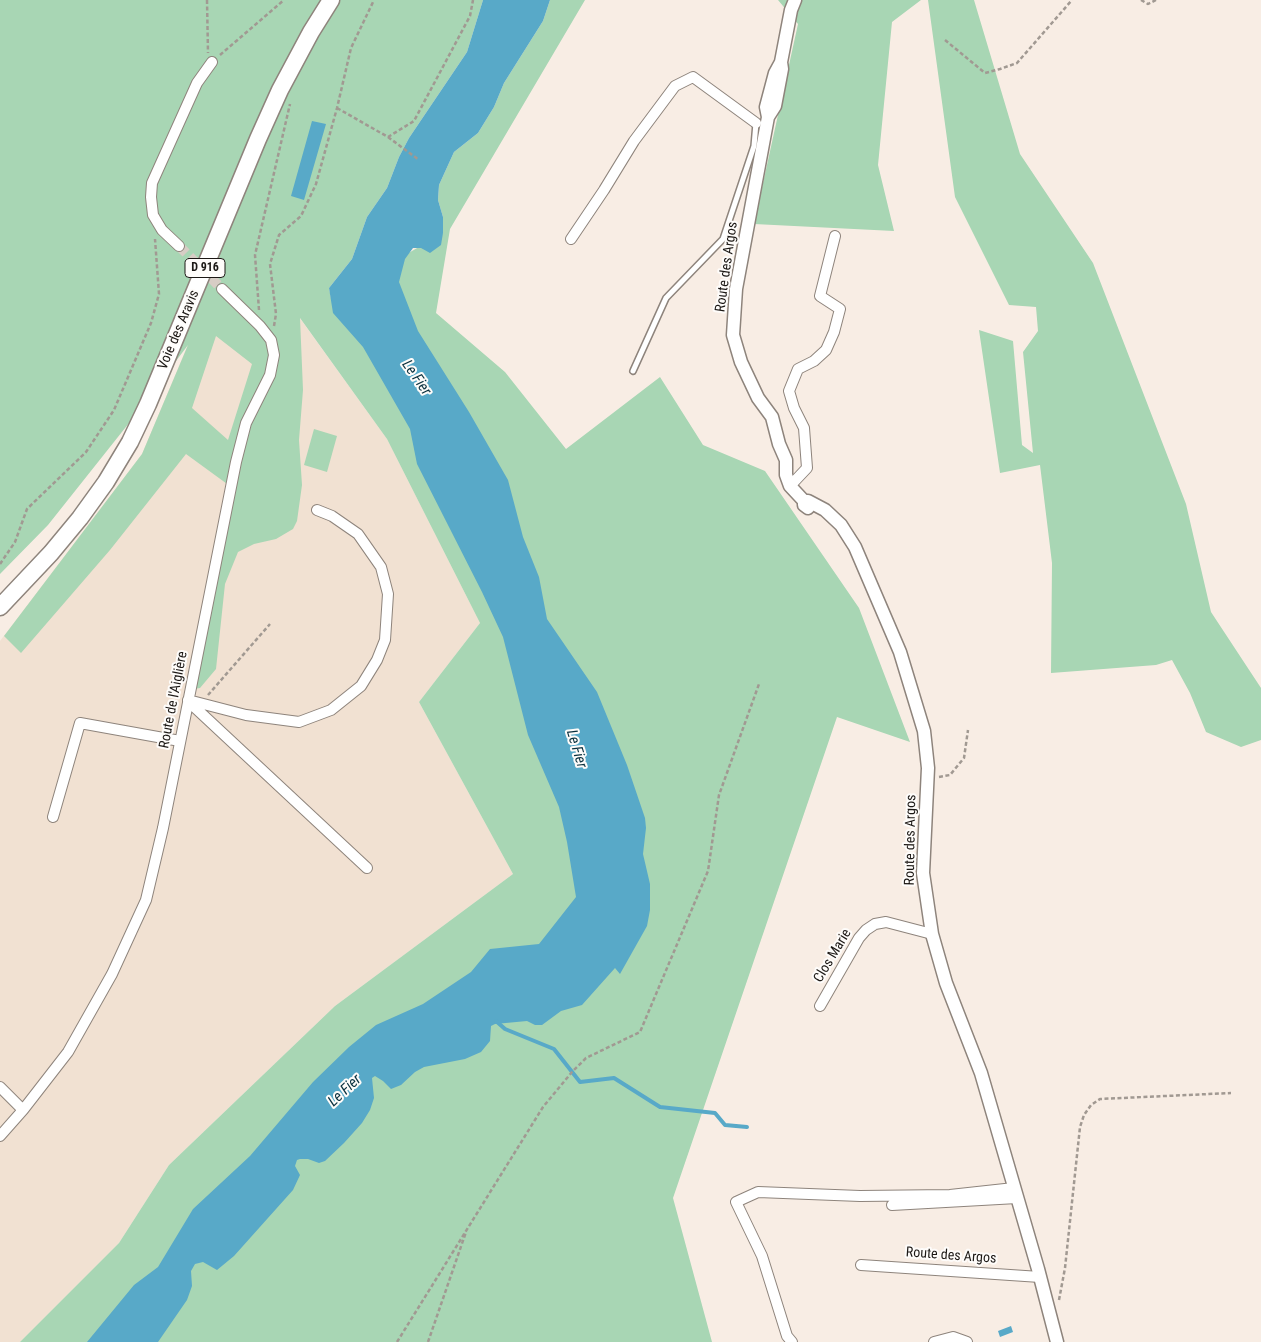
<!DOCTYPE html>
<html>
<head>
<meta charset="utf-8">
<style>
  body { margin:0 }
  canvas { display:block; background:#f8ede4 }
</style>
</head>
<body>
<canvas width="1261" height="1342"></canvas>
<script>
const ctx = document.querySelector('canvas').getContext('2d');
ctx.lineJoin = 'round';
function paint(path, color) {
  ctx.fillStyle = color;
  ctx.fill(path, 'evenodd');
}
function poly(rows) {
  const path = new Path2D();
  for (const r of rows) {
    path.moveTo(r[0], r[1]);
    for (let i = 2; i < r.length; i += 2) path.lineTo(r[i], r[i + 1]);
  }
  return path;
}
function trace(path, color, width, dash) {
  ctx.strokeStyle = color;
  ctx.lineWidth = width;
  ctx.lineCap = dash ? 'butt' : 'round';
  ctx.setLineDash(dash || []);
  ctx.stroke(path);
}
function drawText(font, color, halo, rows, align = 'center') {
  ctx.font = font + ' "Roboto Condensed",sans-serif';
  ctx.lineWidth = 4;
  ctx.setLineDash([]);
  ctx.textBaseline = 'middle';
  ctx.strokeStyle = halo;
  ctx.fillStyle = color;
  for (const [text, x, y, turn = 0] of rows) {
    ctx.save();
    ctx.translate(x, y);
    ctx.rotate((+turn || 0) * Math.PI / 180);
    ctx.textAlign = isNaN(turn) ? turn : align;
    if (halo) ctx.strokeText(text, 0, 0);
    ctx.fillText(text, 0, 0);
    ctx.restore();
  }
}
paint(poly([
  [299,317,387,439,480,623,419,702,513,874,335,1006,169,1165,119,1243,20,1342,0,1342,0,641,142,454,189,342]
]), '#f1e1d2');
paint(poly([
  [0,0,483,0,467,52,409,138,399,157,387,188,367,217,352,259,329,288,331,298,443,233,443,217,438,200,439,185,454,152,478,133,494,107,504,83,543,21,550,0,585,0,450,229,436,313,505,372,566,449,660,377,703,445,765,471,859,608,910,742,837,717,673,1198,712,1342,20,1342,119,1243,169,1165,335,1006,513,874,419,702,480,623,387,439,300,318,303,390,299,440,302,485,297,521,293,529,276,539,254,544,238,552,225,584,216,669,200,688,194,689,234,489,186,454,110,550,21,653,4,636,142,454,188,345,137,413,48,525,0,574],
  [216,336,252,364,228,440,192,408],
  [778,0,921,0,892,22,878,165,894,231,754,224,798,24],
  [928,0,974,0,1020,154,1093,263,1186,504,1211,612,1261,688,1261,740,1241,747,1206,732,1190,693,1172,660,1156,665,1051,673,1052,563,1040,465,1000,473,979,330,1013,341,1022,445,1033,453,1023,352,1038,331,1036,307,1009,305,955,197],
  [314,429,337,436,327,472,304,465]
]), '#a8d6b4');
paint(poly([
  [483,0,550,0,543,21,504,83,494,107,478,133,454,152,439,185,438,200,443,217,443,233,441,245,430,253,421,248,413,248,405,259,399,282,418,331,469,412,508,480,523,537,539,577,547,619,597,692,627,765,645,818,646,828,643,854,650,884,650,910,647,926,620,974,615,968,582,1005,561,1011,542,1025,535,1025,527,1021,495,1024,491,1026,490,1041,481,1052,465,1059,424,1067,415,1072,401,1085,391,1089,383,1081,375,1076,372,1078,374,1098,370,1110,362,1123,344,1143,325,1161,319,1163,308,1159,300,1159,297,1160,295,1166,300,1175,293,1190,234,1256,217,1270,203,1262,195,1264,191,1271,192,1286,187,1300,158,1342,87,1342,134,1285,158,1267,193,1209,250,1156,313,1082,349,1047,376,1025,423,1004,471,972,490,949,539,944,576,897,567,842,559,807,528,735,503,637,482,592,417,464,410,429,363,347,333,313,329,288,352,259,367,217,387,188,399,157,409,138,467,52],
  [312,121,326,124,304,200,291,196],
  [1011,1326,1013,1332,1000,1337,998,1331]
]), '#58a9c8');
trace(poly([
  [496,1021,505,1029,554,1049,580,1082,614,1078,660,1107,715,1113,725,1125,747,1127]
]), '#58a9c8', 4);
trace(poly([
  [179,246,222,289]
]), '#d7cdc5', 10, [10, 5]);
const service = poly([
  [633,371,666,298,723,239,754,146,756,123]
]);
const minor = poly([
  [571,239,604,190,634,141,675,86,693,77,756,123],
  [179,246,162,230,153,215,151,197,152,183,197,83,212,62],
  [790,486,807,468,804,428,794,408,789,391,798,369,814,361,826,350,834,332,840,309,820,296,835,236],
  [188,700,246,715,299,722,331,710,361,686,377,660,385,640,388,594,381,567,358,534,332,516,317,510],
  [188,701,367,868],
  [53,817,80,723,180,741],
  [820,1006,859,938,866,930,875,924,886,922,932,934],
  [0,1087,23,1110],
  [0,1136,23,1110,68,1052,112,974,146,900,163,828,236,462,246,423,270,375,274,355,271,340,260,326,222,289],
  [892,1205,1017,1198],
  [861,1265,1040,1277],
  [792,1342,787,1336,762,1256,736,1202,758,1192,860,1196,950,1195,1014,1188],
  [934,1342,953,1337,967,1342]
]);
const tertiary = poly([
  [781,62,791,10,795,0],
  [768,117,766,107,775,73,781,62,782,69,775,106,768,117,736,289,733,335,741,362,758,398,772,417,779,444,786,460,786,475,790,486,804,501,804,505,808,508],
  [804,501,808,501,825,510,841,525,855,547,900,652,924,731,928,768,923,873,932,934,946,983,981,1073,1038,1269,1057,1342]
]);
const trunk = poly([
  [0,607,51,553,80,518,106,482,130,442,148,404,258,139,280,90,311,32,331,0]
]);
trace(service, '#8e847c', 8);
trace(minor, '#8e847c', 12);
trace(tertiary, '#8e847c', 15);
trace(trunk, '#8e847c', 19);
trace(poly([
  [207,0,208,53],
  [1141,0,1148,4,1156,0],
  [945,40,985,73,1000,69,1017,63,1072,0],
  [220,55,284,0],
  [337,108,388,137,414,121,470,16,473,0],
  [388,137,419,160],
  [259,310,255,255,290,104],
  [274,326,276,314,270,264,279,235,301,216,316,184,337,108,351,48,374,0],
  [0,564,15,542,27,509,86,452,114,410,151,323,159,294,155,239],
  [208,695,270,624],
  [939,777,950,775,964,758,968,730],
  [1059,1300,1065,1268,1080,1127,1084,1115,1091,1105,1100,1099,1231,1093],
  [397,1342,543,1107,572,1072,586,1058,640,1032,708,871,719,795,759,684],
  [428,1342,466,1232]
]), '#a19992', 2.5, [4, 2.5]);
trace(service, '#fff', 5);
trace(minor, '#fff', 10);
trace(tertiary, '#fff', 12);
trace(trunk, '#fff', 16);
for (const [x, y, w] of [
  [205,268,40]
]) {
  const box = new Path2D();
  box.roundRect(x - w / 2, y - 9.5, w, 19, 4);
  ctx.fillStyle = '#fefcfa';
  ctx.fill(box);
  trace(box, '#1c1815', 1);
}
drawText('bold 12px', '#1c1815', null, [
  ["D 916",205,268]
]);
drawText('14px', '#1c1815', '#fefcfa', [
  ["Route des Argos",727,267,-82],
  ["Voie des Aravis",179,330,-67],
  ["Route de l'Aiglière",174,700,-79],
  ["Route des Argos",911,840,-89],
  ["Clos Marie",833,956,-59],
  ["Route des Argos",951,1256,4]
]);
drawText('italic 15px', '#09303e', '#fefcfa', [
  ["Le Fier",416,378,55],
  ["Le Fier",576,749,73],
  ["Le Fier",345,1091,-43]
]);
</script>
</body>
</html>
